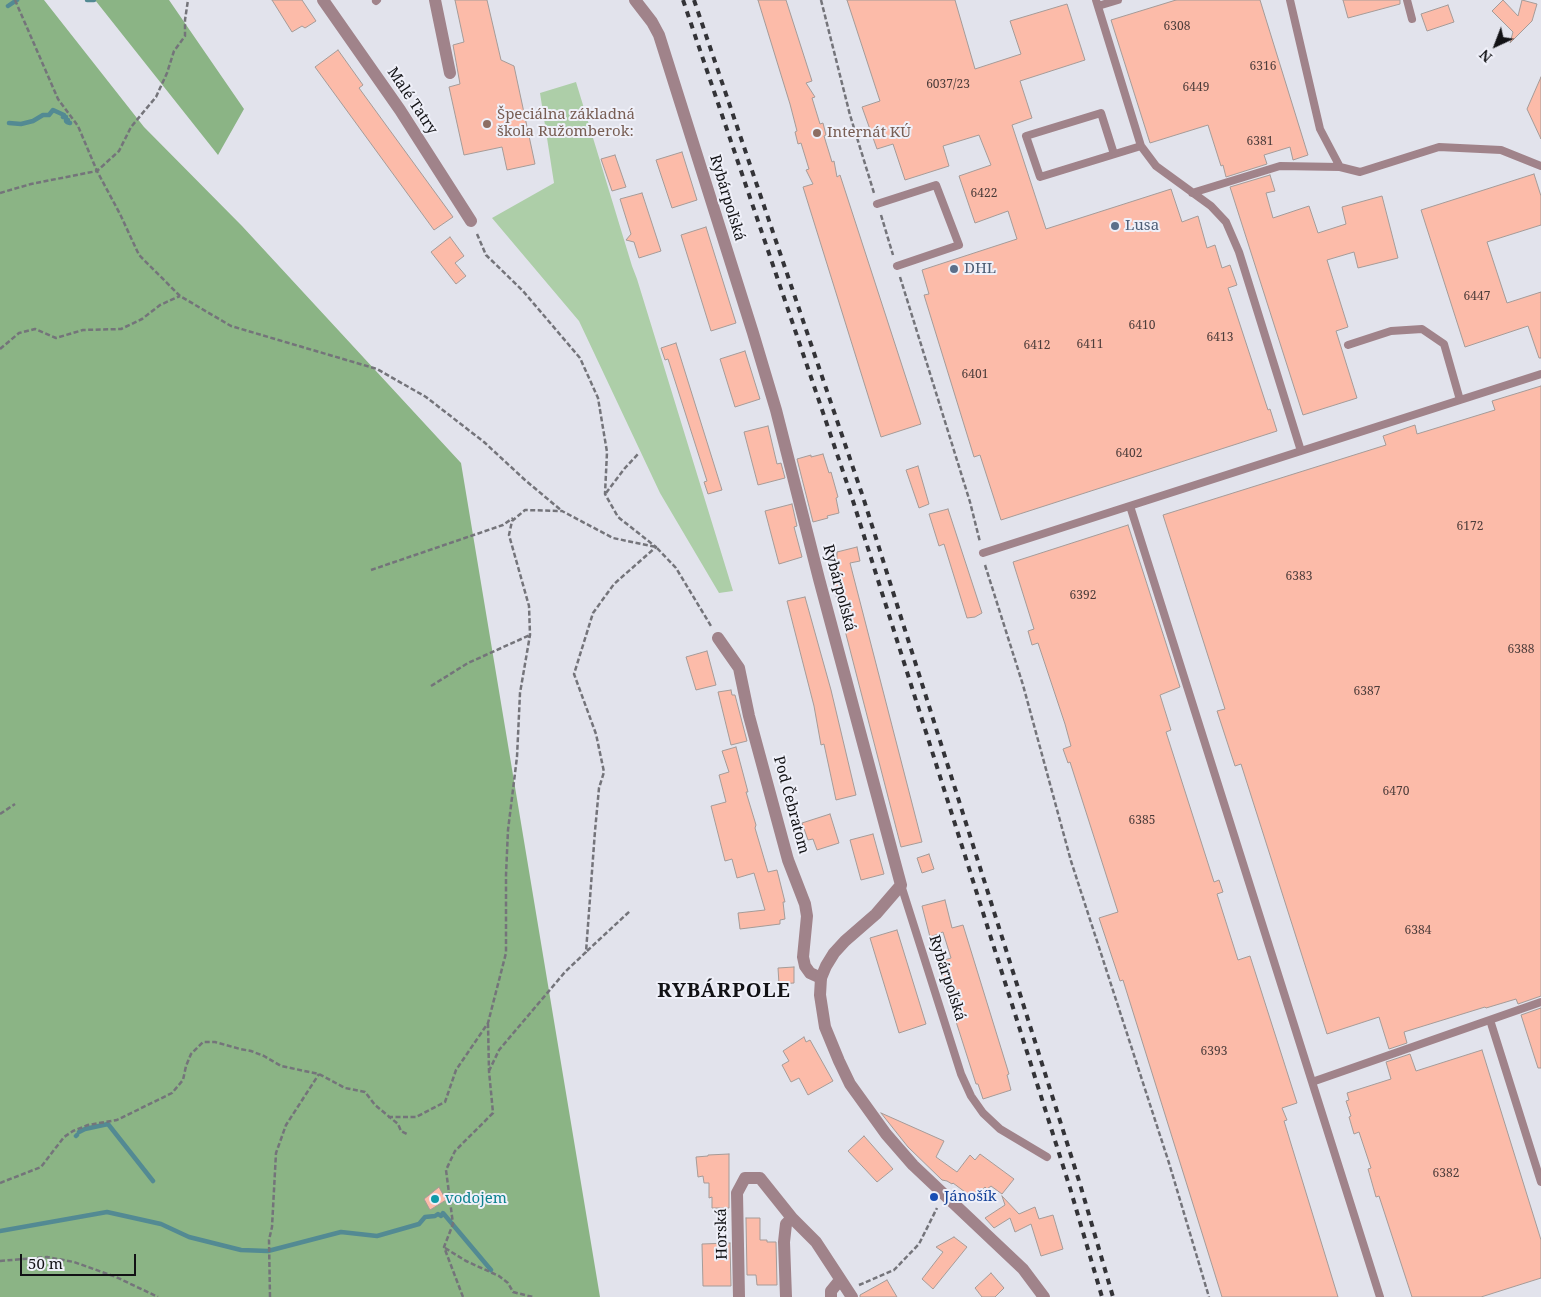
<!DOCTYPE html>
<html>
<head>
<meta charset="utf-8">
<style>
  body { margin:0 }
  #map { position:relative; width:1541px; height:1297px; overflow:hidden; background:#e2e3ec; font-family:"Noto Serif",serif }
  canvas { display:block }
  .north { position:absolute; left:1471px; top:20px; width:50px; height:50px; -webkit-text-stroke:4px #eff0f9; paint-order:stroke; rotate:223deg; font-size:14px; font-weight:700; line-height:20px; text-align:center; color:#121215 }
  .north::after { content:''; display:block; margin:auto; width:18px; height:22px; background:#121215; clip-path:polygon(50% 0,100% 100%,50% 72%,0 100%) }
  .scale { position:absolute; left:20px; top:1254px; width:116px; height:22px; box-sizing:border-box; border:2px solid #121215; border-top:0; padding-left:6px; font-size:15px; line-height:18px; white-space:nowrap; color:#121215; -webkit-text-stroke:4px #eff0f9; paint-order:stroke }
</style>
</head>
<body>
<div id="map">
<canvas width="1541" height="1297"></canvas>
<div class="north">N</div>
<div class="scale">50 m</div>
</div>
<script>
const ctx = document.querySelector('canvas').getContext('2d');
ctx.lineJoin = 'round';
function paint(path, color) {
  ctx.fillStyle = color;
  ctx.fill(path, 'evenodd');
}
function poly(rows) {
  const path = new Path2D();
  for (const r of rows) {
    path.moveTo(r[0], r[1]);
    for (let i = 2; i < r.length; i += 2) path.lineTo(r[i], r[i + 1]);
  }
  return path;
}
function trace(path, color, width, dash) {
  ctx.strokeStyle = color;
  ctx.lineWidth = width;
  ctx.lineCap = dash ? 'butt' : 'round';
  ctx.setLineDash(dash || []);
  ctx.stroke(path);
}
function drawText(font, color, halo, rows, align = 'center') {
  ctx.font = font + ' "Noto Serif",serif';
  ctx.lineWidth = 4;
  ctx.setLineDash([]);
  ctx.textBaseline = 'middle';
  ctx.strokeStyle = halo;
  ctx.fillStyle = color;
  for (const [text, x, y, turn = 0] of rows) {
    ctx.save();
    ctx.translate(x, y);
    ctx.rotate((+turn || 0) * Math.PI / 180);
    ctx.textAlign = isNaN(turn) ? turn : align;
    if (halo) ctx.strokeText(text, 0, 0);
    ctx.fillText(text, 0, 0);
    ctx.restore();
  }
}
paint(poly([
  [576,82,632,266,637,279,733,591,719,593,660,493,579,321,492,218,554,183,540,93]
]), '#adcea8');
paint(poly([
  [0,0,44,0,144,127,242,226,461,463,600,1297,0,1297],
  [95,0,169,0,244,109,218,155]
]), '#8bb485');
trace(poly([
  [87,0,94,0],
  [8,6,17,0],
  [9,123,21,124,33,121,43,115,49,115,53,110,64,115,63,117,66,117,66,121,68,120,67,122,70,123],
  [79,1132,85,1129,108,1124,153,1181],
  [76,1136,77,1135],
  [0,1231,107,1212,161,1224,189,1237,241,1250,268,1251,341,1232,377,1236,419,1224,425,1217,435,1216,438,1214,441,1216,443,1213,491,1270]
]), '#538a93', 4.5);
const building = poly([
  [272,0,302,0,316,21,305,28,302,26,292,32,272,0],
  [455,0,487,0,501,60,514,66,535,164,507,170,502,147,464,155,449,87,460,84,453,45,464,42,455,0],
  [758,0,786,0,812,81,806,83,815,97,812,98,820,124,823,123,826,135,824,136,832,162,834,161,837,177,840,175,921,424,881,437,803,187,813,184,806,170,809,169,801,143,798,144,795,132,797,131,790,104,758,0],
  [847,0,955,0,975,69,1021,54,1010,21,1067,4,1085,60,1020,81,1032,118,1012,125,1046,229,1171,189,1182,222,1198,216,1207,248,1215,245,1222,268,1230,265,1237,285,1228,288,1268,410,1270,409,1277,431,1001,520,980,455,974,457,924,295,929,294,922,270,1017,239,1008,211,975,223,959,176,991,165,979,135,943,146,949,166,905,180,893,144,877,149,862,107,880,101,847,0],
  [1176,0,1260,0,1308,155,1293,160,1290,147,1264,155,1267,164,1226,177,1223,165,1221,166,1208,125,1150,143,1111,20,1176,0],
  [1343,0,1400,0,1400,4,1348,18,1343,0],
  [1503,0,1518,16,1522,0,1537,4,1532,21,1510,43,1513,32,1492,11,1503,0],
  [1448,5,1454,22,1427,31,1421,14,1448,5],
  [338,50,363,85,359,88,453,217,434,230,315,67,338,50],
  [1541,77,1541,139,1527,109,1541,77],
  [682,152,697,200,672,208,656,160,682,152],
  [615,155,626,187,612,191,601,159,615,155],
  [1534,174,1541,196,1541,225,1487,242,1507,303,1541,292,1541,358,1539,358,1528,326,1465,347,1421,210,1534,174],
  [1270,175,1275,191,1266,193,1273,218,1309,206,1318,233,1346,224,1342,207,1382,196,1398,258,1358,268,1354,252,1327,260,1348,327,1336,331,1357,398,1303,415,1230,187,1270,175],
  [642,193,661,251,639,258,634,242,626,240,631,234,620,199,642,193],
  [706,227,736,323,711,331,681,235,706,227],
  [450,237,464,256,455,263,466,276,456,284,431,252,450,237],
  [676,343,722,490,708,494,704,482,707,481,668,359,665,360,661,348,676,343],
  [745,351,760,399,735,407,720,359,745,351],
  [1541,386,1541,996,1518,1004,1516,999,1486,1008,1485,1007,1404,1032,1407,1043,1389,1049,1379,1017,1327,1034,1241,764,1235,766,1217,711,1225,709,1163,515,1386,445,1383,436,1415,425,1417,434,1495,410,1492,401,1541,386],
  [768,426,777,464,781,463,785,478,758,485,744,432,768,426],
  [823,454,829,473,831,472,838,497,836,498,839,513,827,516,828,518,813,522,797,459,811,455,811,457,823,454],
  [918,466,929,504,919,508,906,470,918,466],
  [792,504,797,526,794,527,802,557,779,564,765,511,792,504],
  [948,509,982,613,975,617,967,618,944,544,939,546,929,514,948,509],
  [1128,525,1180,687,1160,695,1171,730,1166,732,1214,882,1219,880,1223,892,1217,894,1238,960,1250,956,1297,1103,1282,1108,1287,1120,1284,1121,1338,1297,1222,1297,1123,980,1120,981,1099,918,1118,912,1070,762,1068,763,1063,749,1071,746,1065,724,1038,643,1032,645,1028,631,1034,629,1013,562,1128,525],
  [857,547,860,561,850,563,922,842,901,847,833,584,836,583,837,552,857,547],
  [805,597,831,690,856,795,836,800,824,744,821,745,814,706,787,601,805,597],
  [707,651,716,685,696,690,686,657,707,651],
  [731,690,732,695,735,695,747,741,731,745,718,692,731,690],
  [736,747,748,792,746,792,756,825,755,828,768,872,777,870,785,902,783,902,785,919,780,920,780,924,740,929,738,913,765,910,754,873,737,878,732,859,725,861,711,806,726,802,719,775,729,772,722,751,736,747],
  [830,814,839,843,817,850,813,839,808,840,802,823,830,814],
  [873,834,884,874,861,880,850,840,873,834],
  [929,854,934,869,922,873,917,858,929,854],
  [945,900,952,928,963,925,1009,1074,1007,1075,1011,1090,983,1099,978,1084,976,1084,937,962,951,958,943,932,930,937,922,906,945,900],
  [897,930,926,1024,899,1033,870,938,897,930],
  [794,967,794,983,779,984,778,968,794,967],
  [1541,1008,1541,1068,1538,1068,1521,1015,1541,1008],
  [804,1037,806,1042,810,1040,833,1081,808,1095,799,1078,791,1082,782,1065,789,1061,783,1051,804,1037],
  [1482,1050,1541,1240,1541,1278,1481,1297,1412,1297,1379,1196,1376,1197,1368,1169,1371,1168,1359,1132,1354,1134,1349,1117,1351,1116,1346,1101,1349,1100,1347,1093,1391,1079,1386,1062,1410,1054,1416,1071,1482,1050],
  [881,1113,944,1141,936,1157,957,1172,970,1155,975,1160,980,1154,1014,1179,1002,1194,991,1186,987,1189,985,1187,973,1198,953,1183,952,1184,947,1181,942,1180,908,1147,881,1113],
  [864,1136,893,1169,877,1182,848,1151,864,1136],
  [729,1154,729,1208,712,1208,712,1197,709,1198,709,1183,704,1183,703,1176,698,1177,696,1157,708,1156,708,1155,729,1154],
  [439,1187,446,1200,430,1210,424,1199,439,1187],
  [1002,1196,1019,1214,1035,1207,1039,1219,1053,1215,1063,1249,1041,1256,1031,1224,1015,1232,1010,1218,994,1228,985,1218,1005,1205,1002,1196],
  [746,1218,760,1218,760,1240,767,1240,767,1242,776,1242,777,1285,757,1285,756,1275,747,1275,746,1218],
  [954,1237,967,1247,933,1289,922,1279,943,1252,936,1247,954,1237],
  [730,1243,731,1286,703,1286,702,1244,730,1243],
  [991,1273,1004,1288,995,1297,982,1297,975,1288,991,1273],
  [887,1280,897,1297,860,1297,860,1295,887,1280]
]);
paint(building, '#fcbba9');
trace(building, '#a59b98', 1);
trace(poly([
  [15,0,58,99,78,126,97,171,120,214,139,255,180,296,231,326,377,369,426,397,484,442,525,480,562,511],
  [821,0,850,115,874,193],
  [0,193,31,184,97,171,119,151,131,127,156,97,167,73,174,51,185,36,185,20,188,0],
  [881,215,893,255],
  [477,234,486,255,523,291,580,358,598,398,607,452,605,494,618,517,656,547,614,584,593,613,574,674,596,734,604,772,599,788,595,831,586,952,565,972,499,1050,489,1071],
  [900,277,970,502,980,542],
  [0,349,19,333,35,329,56,338,83,330,121,329,142,319,160,305,180,296],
  [606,493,625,468,638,454],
  [985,565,1023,685,1071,861,1169,1163,1209,1297],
  [371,570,503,525,513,518],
  [431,686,468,663,530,635],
  [0,814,15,804],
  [587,951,630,911],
  [388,1117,416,1117,445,1102,456,1070,488,1023,506,953,506,875,508,830,517,757,520,693,530,635,529,606,509,535,512,521,525,510,562,511,613,538,656,547,676,568,711,626],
  [0,1183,41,1167,64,1137,73,1131,88,1125,117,1120,172,1093,183,1080,186,1066,191,1054,203,1042,215,1042,240,1049,251,1051,264,1056,281,1066,319,1074,345,1088,365,1092,375,1105,398,1124,401,1131,407,1134],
  [445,1248,466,1261,499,1276,508,1283,513,1292,533,1297],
  [0,1261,47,1257,74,1262,116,1277,158,1297],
  [859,1285,894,1270,919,1244,937,1208],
  [270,1297,269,1240,272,1227,276,1153,286,1125,319,1074],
  [463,1297,444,1247,453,1224,446,1170,455,1151,493,1113,489,1071,488,1024]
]), '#74747a', 2.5, [5, 2.5]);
trace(poly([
  [1096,0,1141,146,1156,166,1211,206,1226,222,1239,252,1301,451,1541,374],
  [1290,0,1320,129,1340,167,1360,172,1439,147,1501,150,1541,166],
  [1407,0,1412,19],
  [376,1,377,0],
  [1098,6,1118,0],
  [1114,154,1101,113,1026,136,1040,177,1141,146],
  [1192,193,1280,166,1340,167],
  [877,204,936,185,959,245,897,266],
  [1348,345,1391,331,1422,329,1444,344,1460,400],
  [1130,506,1380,1297],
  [983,553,1301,451],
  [901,885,961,1074,971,1096,983,1113,1000,1129,1047,1157],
  [1490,1020,1541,1182],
  [1312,1082,1541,1002]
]), '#a0838a', 8);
trace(poly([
  [323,0,400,110,471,221],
  [435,0,450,73],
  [718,638,739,668,749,716,788,860,805,904,807,916,803,957,805,966,810,973,821,978],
  [739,1297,737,1193,745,1178,760,1178,792,1218,816,1242,852,1297],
  [786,1297,784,1242,786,1224,792,1218],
  [831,1297,831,1291,840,1280]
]), '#a0838a', 12);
trace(poly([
  [635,0,652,22,659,35,753,333,776,410,819,579,901,885,876,914,845,941,834,953,826,966,821,978,820,995,825,1027,839,1061,850,1084,886,1134,913,1165,1023,1269,1044,1297]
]), '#a0838a', 12);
trace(poly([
  [683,0,853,501,1070,1188,1102,1297],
  [694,0,863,497,1080,1184,1113,1297]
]), '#333337', 4, [6, 6]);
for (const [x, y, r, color] of [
  [487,124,5,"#8d6e63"],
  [817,133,5,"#8d6e63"],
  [1115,226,5,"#5c6f8a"],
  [954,269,5,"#5c6f8a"],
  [934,1197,5,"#1a4fb4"],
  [435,1199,5,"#0f9aa8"]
]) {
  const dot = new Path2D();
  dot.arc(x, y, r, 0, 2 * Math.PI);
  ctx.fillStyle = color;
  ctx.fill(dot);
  trace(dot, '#eff0f9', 2);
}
drawText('12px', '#4c3c3a', null, [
  ["6308",1177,27],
  ["6316",1263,67],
  ["6037/23",948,85],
  ["6449",1196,88],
  ["6381",1260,142],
  ["6422",984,194],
  ["6447",1477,297],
  ["6410",1142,326],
  ["6413",1220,338],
  ["6411",1090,345],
  ["6412",1037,346],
  ["6401",975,375],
  ["6402",1129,454],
  ["6172",1470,527],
  ["6383",1299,577],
  ["6392",1083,596],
  ["6388",1521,650],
  ["6387",1367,692],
  ["6470",1396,792],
  ["6385",1142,821],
  ["6384",1418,931],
  ["6393",1214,1052],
  ["6382",1446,1174]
]);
drawText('15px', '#121215', '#eff0f9', [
  ["Malé Tatry",412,101,56],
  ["Rybárpoľská",727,198,73],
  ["Rybárpoľská",839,588,75],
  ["Pod Čebratom",791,805,75],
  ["Rybárpoľská",947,978,72],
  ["Horská",722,1234,-91]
]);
drawText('15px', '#785e54', '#eff0f9', [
  ["Špeciálna základná",497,115],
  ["škola Ružomberok:",497,132],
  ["Internát KÚ",827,133]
], 'left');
drawText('15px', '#4e5e75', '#eff0f9', [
  ["Lusa",1125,226],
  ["DHL",964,269]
], 'left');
drawText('15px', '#164399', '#eff0f9', [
  ["Jánošík",944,1197]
], 'left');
drawText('15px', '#0d838f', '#eff0f9', [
  ["vodojem",445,1199]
], 'left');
ctx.letterSpacing = '1px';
drawText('bold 20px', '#121215', '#eff0f9', [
  ["RYBÁRPOLE",724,991]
]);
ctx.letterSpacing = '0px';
</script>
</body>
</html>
